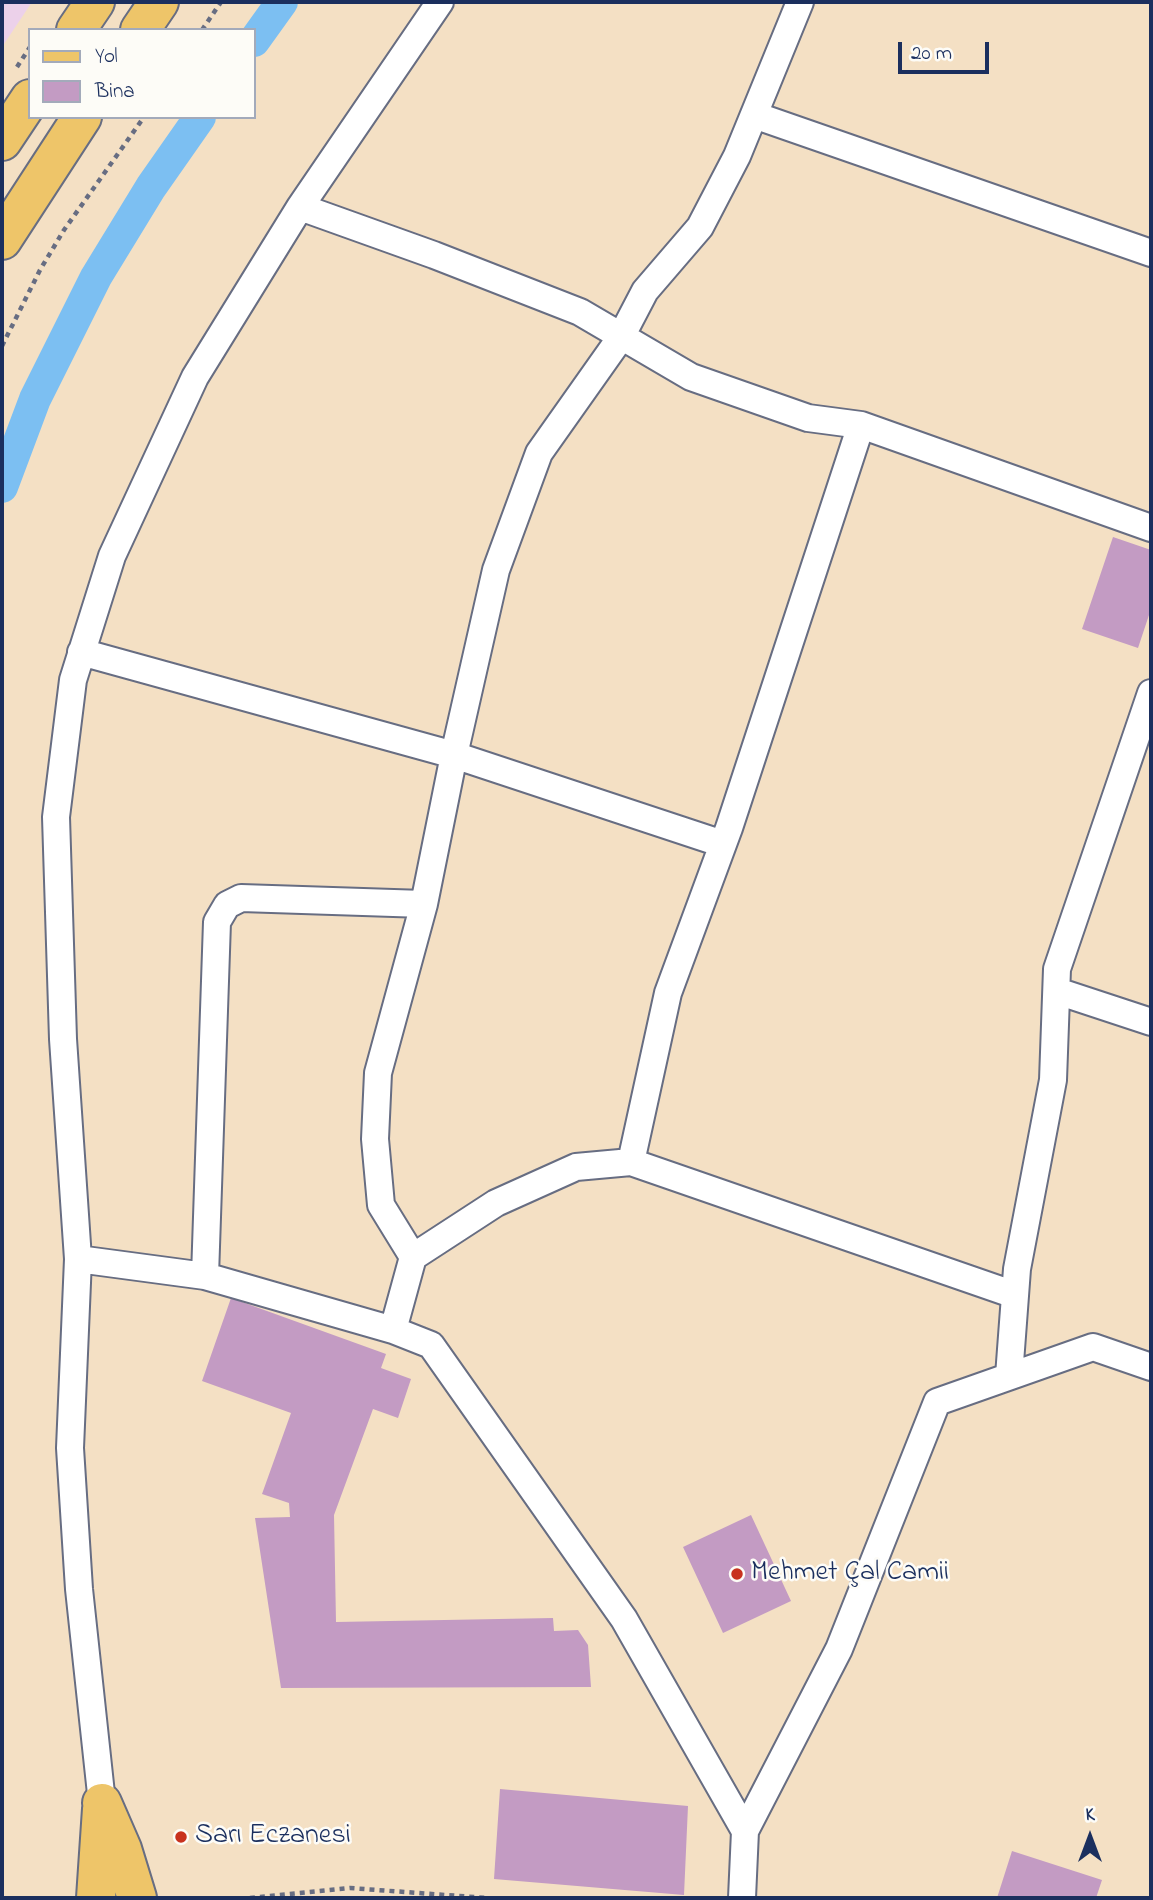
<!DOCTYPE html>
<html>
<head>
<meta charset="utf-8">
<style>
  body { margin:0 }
  #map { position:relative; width:1153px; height:1900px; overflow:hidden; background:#f4e0c4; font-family:"Indie Flower",sans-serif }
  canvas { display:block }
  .frame { position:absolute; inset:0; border:4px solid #1b2f5e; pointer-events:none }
  .legend { position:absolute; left:28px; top:28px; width:228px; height:91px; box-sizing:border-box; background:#fdfcf7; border:2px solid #a3aaba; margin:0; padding:9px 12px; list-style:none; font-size:21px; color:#1b2f5e }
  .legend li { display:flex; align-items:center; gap:14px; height:35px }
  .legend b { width:35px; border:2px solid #a3aaba }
  .north { position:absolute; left:1055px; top:1802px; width:70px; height:70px; -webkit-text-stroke:5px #fdfcf7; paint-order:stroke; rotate:0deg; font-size:19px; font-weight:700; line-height:28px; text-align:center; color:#1b2f5e }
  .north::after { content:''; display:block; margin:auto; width:24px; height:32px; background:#1b2f5e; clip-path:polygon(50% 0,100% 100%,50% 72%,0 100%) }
  .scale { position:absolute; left:898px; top:42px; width:91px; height:32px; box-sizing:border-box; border:4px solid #1b2f5e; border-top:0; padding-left:9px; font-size:21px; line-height:24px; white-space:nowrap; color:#1b2f5e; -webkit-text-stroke:5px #fdfcf7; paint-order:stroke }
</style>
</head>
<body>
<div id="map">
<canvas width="1153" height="1900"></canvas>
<div class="frame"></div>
<ul class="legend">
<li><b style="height:9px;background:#eec569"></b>Yol</li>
<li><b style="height:19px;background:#c39bc3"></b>Bina</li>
</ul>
<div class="north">K</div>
<div class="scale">20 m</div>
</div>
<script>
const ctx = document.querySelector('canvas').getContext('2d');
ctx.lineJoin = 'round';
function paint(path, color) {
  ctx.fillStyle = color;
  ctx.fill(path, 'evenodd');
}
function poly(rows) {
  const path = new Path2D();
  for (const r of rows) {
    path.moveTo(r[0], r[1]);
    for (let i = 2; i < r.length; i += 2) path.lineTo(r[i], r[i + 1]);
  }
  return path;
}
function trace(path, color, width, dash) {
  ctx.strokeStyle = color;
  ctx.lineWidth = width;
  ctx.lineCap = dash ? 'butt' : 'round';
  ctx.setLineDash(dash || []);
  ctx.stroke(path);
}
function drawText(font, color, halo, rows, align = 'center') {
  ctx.font = font + ' "Indie Flower",sans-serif';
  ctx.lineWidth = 5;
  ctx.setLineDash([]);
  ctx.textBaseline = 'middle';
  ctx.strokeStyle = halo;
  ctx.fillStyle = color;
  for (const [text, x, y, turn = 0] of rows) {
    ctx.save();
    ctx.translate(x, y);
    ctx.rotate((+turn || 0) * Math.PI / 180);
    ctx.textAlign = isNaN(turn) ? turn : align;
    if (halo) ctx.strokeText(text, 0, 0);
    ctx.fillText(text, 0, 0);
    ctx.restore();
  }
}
paint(poly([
  [2,2,32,2,2,47]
]), '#ecd1ea');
trace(poly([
  [254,41,282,2],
  [2,487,35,399,96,277,151,187,200,117]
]), '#7cbff2', 32);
paint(poly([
  [1113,537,1151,550,1151,609,1138,648,1082,629],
  [231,1298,386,1354,381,1368,411,1379,398,1418,373,1409,334,1515,336,1622,553,1618,554,1631,578,1630,588,1645,591,1687,281,1688,255,1518,290,1517,289,1503,262,1494,291,1413,202,1381],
  [751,1515,791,1601,723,1633,683,1547],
  [500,1789,688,1806,684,1895,494,1879],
  [1012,1851,1102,1880,1096,1898,997,1898]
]), '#c39bc3');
const street = poly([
  [754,115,1151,253],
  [300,207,434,255,580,312,691,377,808,418,861,425,1151,528],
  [81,652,454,755,496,570,539,453,621,337,645,291,700,227,737,156,800,2],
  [1057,991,1151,1022],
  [631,1162,1015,1295],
  [413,1257,381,1205,375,1139,378,1073,424,904,454,755,723,844],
  [78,1259,205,1276,393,1330,413,1257,496,1203,576,1167,631,1162,668,993,729,828,861,425],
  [205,1276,217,922,227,905,241,898,424,904],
  [393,1330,431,1345,624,1619,745,1831,742,1898],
  [1009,1376,1017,1269,1053,1080,1057,969,1151,693],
  [102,1803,79,1589,70,1448,78,1259,63,1039,56,817,73,680,112,556,195,377,300,207,440,2],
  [745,1831,839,1649,937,1402,1093,1347,1151,1367]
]);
const primary = poly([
  [76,30,95,2],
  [140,30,159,2],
  [2,141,30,99],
  [2,240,82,117]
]);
const highway = poly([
  [102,1803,122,1849,137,1898],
  [96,1898,102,1809]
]);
trace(street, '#676d82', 30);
trace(primary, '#676d82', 42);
trace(highway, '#676d82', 42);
trace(poly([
  [202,30,221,2],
  [17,67,30,47],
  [2,346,40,270,64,230,144,117],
  [250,1898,350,1888,487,1898]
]), '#676d82', 4.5, [5, 5]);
trace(street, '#fff', 26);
trace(primary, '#eec569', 38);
trace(highway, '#eec569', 38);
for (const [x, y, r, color] of [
  [737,1574,7,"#c8321e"],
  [181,1837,7,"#c8321e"]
]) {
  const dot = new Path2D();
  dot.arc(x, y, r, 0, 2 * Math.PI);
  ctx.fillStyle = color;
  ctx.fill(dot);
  trace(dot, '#fdfcf7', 2.5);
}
drawText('28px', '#1b2f5e', '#fdfcf7', [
  ["Mehmet Çal Camii",751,1574],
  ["Sarı Eczanesi",195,1837]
], 'left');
</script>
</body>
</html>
